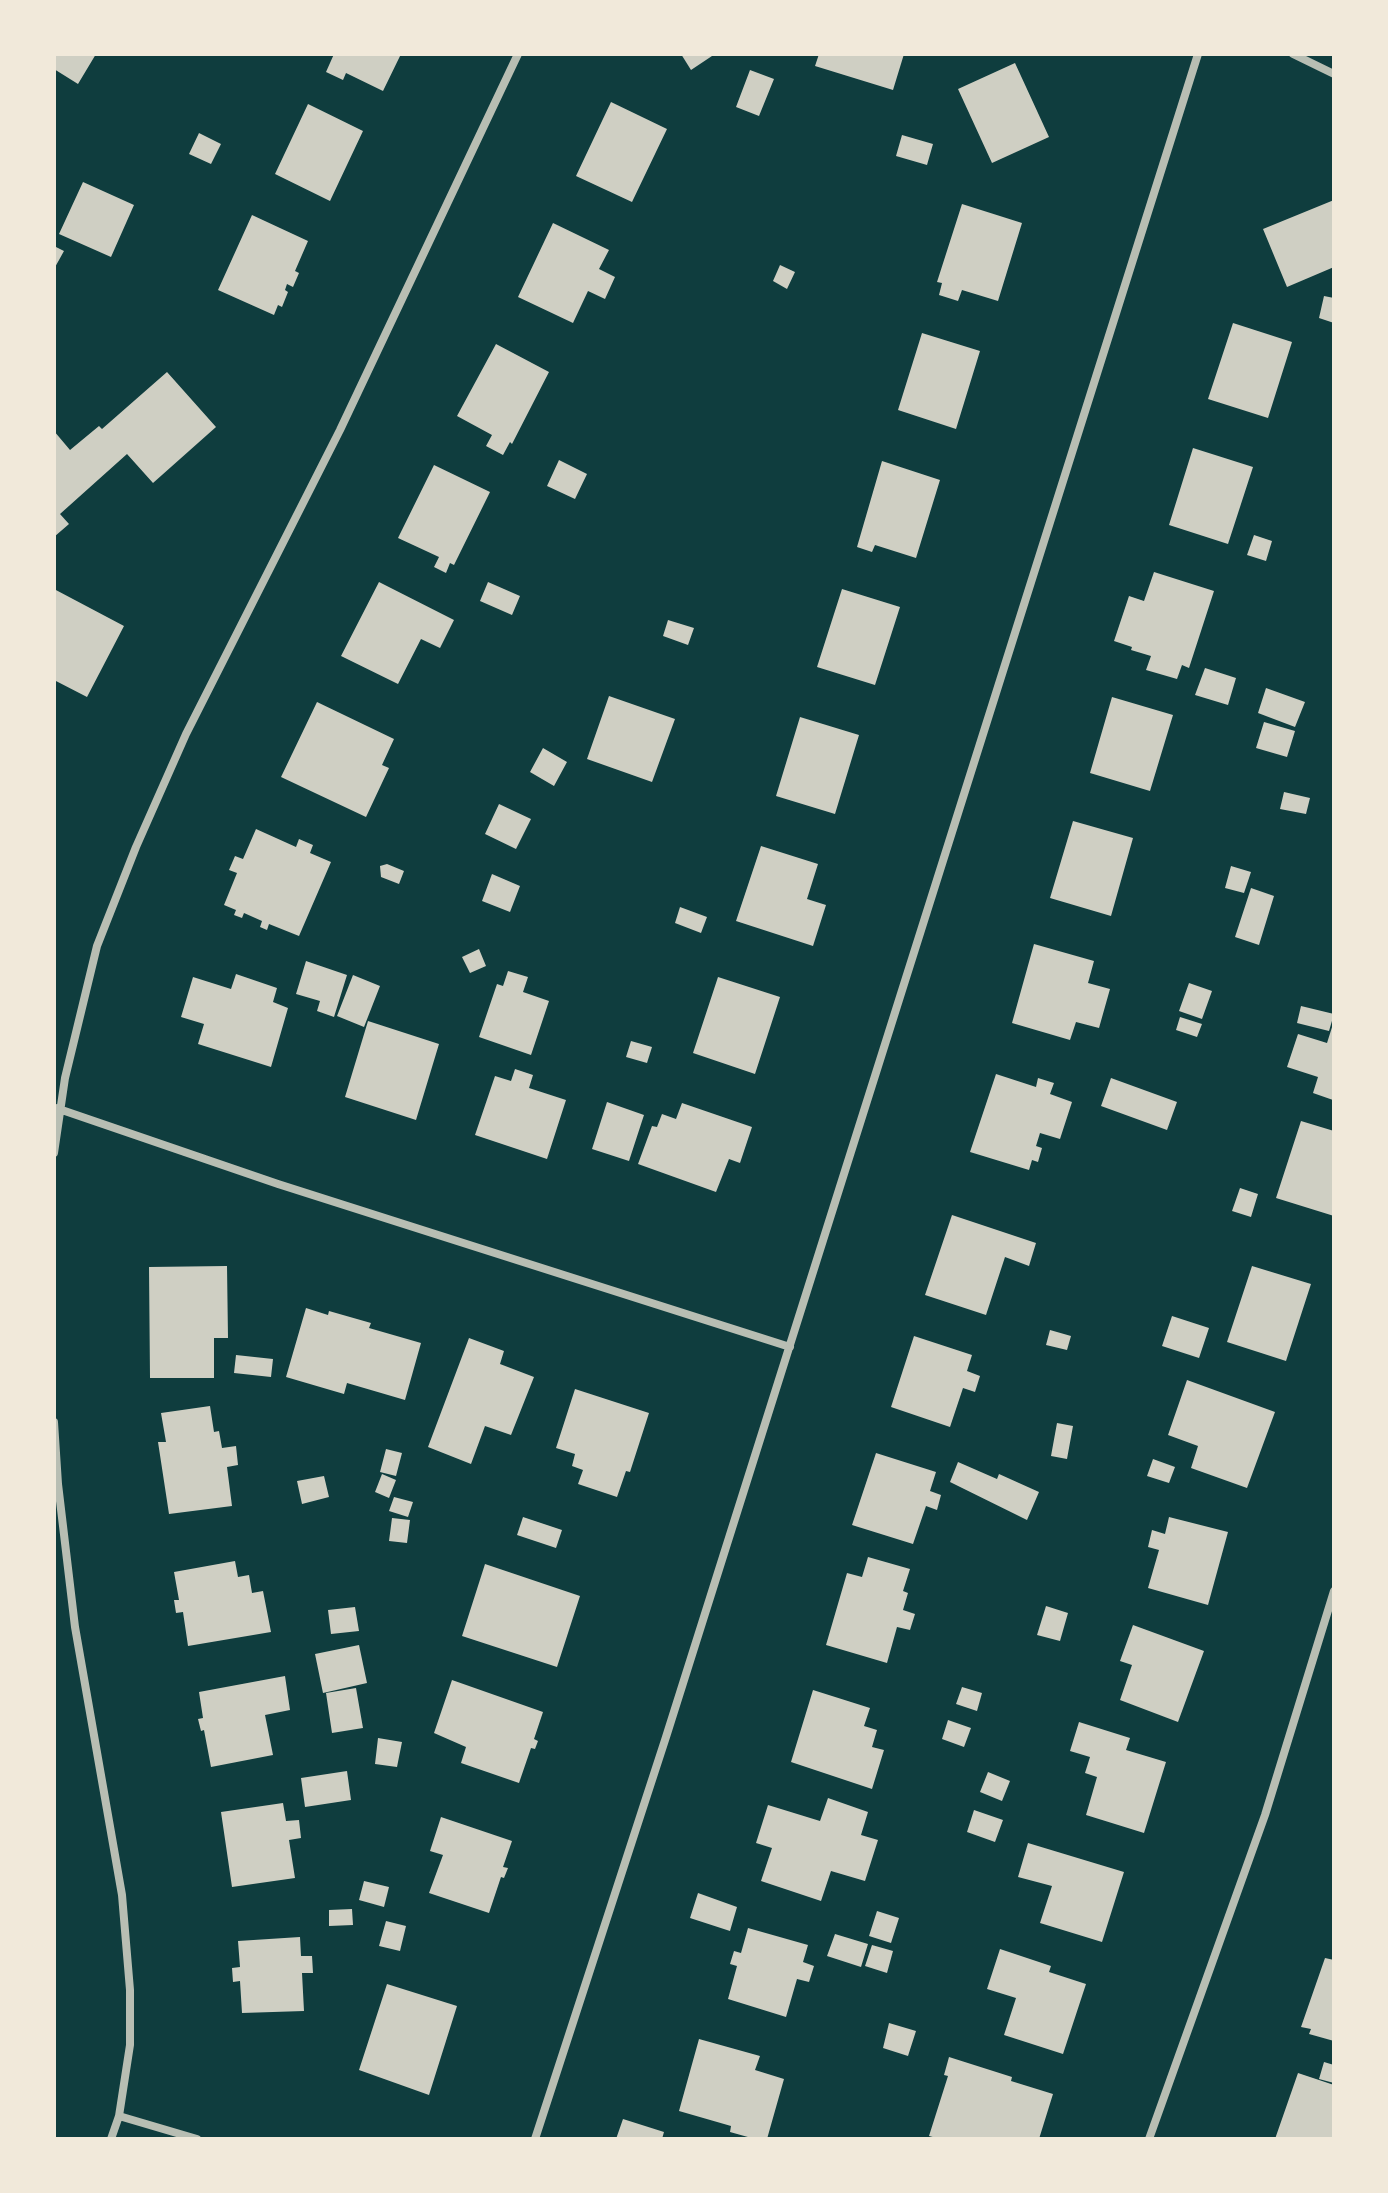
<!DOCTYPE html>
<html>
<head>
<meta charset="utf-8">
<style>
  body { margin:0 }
  #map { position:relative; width:1388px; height:2193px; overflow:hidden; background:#0f3d3e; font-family:Spectral,serif }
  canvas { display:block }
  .frame { position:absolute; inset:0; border:56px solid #f1e9da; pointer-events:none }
</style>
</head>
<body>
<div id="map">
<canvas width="1388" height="2193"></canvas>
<div class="frame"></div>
</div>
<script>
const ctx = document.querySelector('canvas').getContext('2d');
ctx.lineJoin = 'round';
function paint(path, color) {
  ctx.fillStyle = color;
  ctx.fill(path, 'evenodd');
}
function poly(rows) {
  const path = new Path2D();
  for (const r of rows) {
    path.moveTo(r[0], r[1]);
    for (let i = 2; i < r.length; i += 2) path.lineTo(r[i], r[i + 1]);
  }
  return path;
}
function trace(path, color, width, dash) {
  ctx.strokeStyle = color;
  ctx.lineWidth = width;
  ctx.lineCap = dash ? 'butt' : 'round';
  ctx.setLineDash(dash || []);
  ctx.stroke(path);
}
paint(poly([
  [55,54,96,54,78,84,54,69],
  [334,54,401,54,383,91,346,73,343,80,326,72],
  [681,54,715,54,691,70],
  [819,54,904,54,893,90,815,66],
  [1015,63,1049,137,992,163,958,89],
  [750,70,774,79,759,116,736,107],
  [611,102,667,129,632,202,576,176],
  [308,104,363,131,330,201,275,174],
  [199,133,221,144,211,164,189,154],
  [902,135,933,144,927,165,896,156],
  [83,182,134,205,111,257,59,234],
  [1334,200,1334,267,1287,287,1263,229],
  [962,204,1022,223,998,301,962,290,958,301,939,295,942,283,937,282],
  [252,215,308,241,295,271,299,273,293,287,287,284,285,290,288,292,282,307,278,305,274,315,218,290],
  [553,223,609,250,599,269,615,277,605,299,588,291,573,323,518,297],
  [54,246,64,251,54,269],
  [780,265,795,272,787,289,773,281],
  [1324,296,1334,298,1334,323,1319,318],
  [1233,323,1292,342,1268,418,1208,399],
  [922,333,980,351,956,429,898,410],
  [496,344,549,372,512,444,510,442,503,455,486,446,492,435,457,416],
  [167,372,216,427,153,483,127,454,60,514,69,524,54,537,54,431,70,450,99,426,102,429],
  [1193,448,1253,467,1228,544,1169,525],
  [559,460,587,474,575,499,547,486],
  [882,461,940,480,916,558,875,545,872,552,857,547],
  [434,465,490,492,454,565,450,563,446,573,434,567,439,557,398,538],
  [1254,535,1272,541,1266,561,1247,555],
  [1154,572,1214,591,1189,668,1182,665,1177,679,1146,670,1151,656,1131,650,1132,647,1114,641,1129,596,1144,601],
  [379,582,454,620,440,648,421,639,398,684,341,656],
  [488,582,520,596,512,615,480,601],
  [54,589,124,626,87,697,54,680],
  [842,589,900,607,875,685,817,667],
  [668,620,694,628,688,645,663,636],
  [1205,668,1236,678,1228,705,1195,695],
  [1266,688,1305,702,1295,727,1258,713],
  [609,696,675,719,652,782,587,759],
  [1112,697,1173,715,1150,791,1090,773],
  [317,702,394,739,382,765,389,768,366,817,281,777],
  [800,717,859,735,835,814,776,796],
  [1264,722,1295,731,1287,757,1256,748],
  [543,748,567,762,554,786,530,772],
  [1284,792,1310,798,1306,814,1280,809],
  [499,804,531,819,516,849,485,834],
  [1073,821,1133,838,1111,916,1050,898],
  [256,829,296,847,299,839,313,845,310,853,331,862,299,936,269,924,267,930,260,927,262,921,244,913,242,918,234,915,236,910,224,905,237,873,229,870,235,856,243,859],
  [761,846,818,864,807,899,826,905,813,946,736,921],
  [387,864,404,871,399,884,381,877,380,866],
  [1231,866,1251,872,1244,893,1225,888],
  [492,874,520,886,510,912,482,901],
  [1251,888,1274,896,1259,945,1235,937],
  [680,907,707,917,701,933,675,923],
  [1034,944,1094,961,1088,983,1110,989,1099,1028,1076,1022,1070,1040,1012,1023],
  [479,949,486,966,470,973,462,957],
  [306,961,347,975,334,1017,317,1011,320,1001,296,994],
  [508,971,528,977,523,992,549,1001,531,1055,479,1037,497,984,503,986],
  [236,974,277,988,273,1002,288,1008,271,1067,198,1044,204,1024,181,1017,193,977,231,989],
  [353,975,380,986,364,1027,337,1016],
  [718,977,780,997,755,1074,693,1053],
  [1189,983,1212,991,1202,1019,1179,1011],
  [1301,1006,1334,1014,1329,1031,1297,1023],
  [1180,1017,1202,1024,1197,1037,1176,1030],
  [368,1021,439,1044,416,1120,345,1097],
  [1333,1024,1334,1096,1333,1100,1313,1093,1318,1077,1287,1067,1298,1034,1327,1043],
  [631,1041,652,1047,647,1063,626,1057],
  [515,1069,533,1075,529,1088,566,1100,547,1159,475,1135,495,1076,511,1081],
  [996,1074,1036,1087,1038,1078,1054,1083,1050,1094,1072,1102,1060,1139,1040,1133,1036,1146,1042,1148,1038,1162,1032,1160,1029,1170,970,1152],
  [1111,1078,1177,1102,1167,1130,1101,1106],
  [607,1102,644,1115,629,1161,592,1149],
  [682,1103,752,1127,740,1163,729,1159,716,1192,638,1164,652,1126,657,1127,662,1114,676,1119],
  [1301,1121,1334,1131,1334,1216,1276,1198],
  [1240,1188,1258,1194,1251,1217,1232,1211],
  [952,1215,1036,1243,1029,1266,1005,1257,986,1315,925,1295],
  [227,1266,228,1338,214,1338,214,1378,150,1378,149,1267],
  [1252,1266,1311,1284,1286,1361,1227,1342],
  [306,1308,328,1315,329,1311,371,1323,369,1328,421,1343,405,1400,347,1383,344,1394,286,1377],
  [1172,1316,1209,1328,1199,1358,1162,1346],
  [1050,1330,1071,1336,1067,1350,1046,1345],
  [914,1336,972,1355,967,1371,980,1376,975,1392,963,1388,950,1427,891,1407],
  [469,1338,504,1351,500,1364,534,1377,511,1435,485,1426,471,1464,428,1447],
  [236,1355,273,1359,271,1377,234,1373],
  [1187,1380,1275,1412,1247,1488,1191,1468,1198,1446,1168,1435],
  [575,1389,649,1413,630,1472,626,1471,617,1497,578,1484,583,1470,572,1466,575,1454,556,1448],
  [210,1406,214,1432,219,1431,222,1448,236,1446,238,1465,227,1467,232,1506,169,1514,158,1442,166,1442,161,1413],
  [1057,1423,1073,1426,1067,1459,1051,1456],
  [386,1449,402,1453,396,1476,380,1472],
  [876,1453,936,1472,930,1491,941,1495,937,1510,926,1506,913,1544,852,1525],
  [1153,1459,1175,1467,1169,1483,1147,1476],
  [958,1462,997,1479,999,1474,1039,1492,1027,1520,950,1482],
  [382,1474,396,1480,389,1498,375,1492],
  [324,1476,329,1497,302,1504,297,1481],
  [394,1497,413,1502,408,1517,389,1511],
  [523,1517,562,1530,556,1548,517,1535],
  [1169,1517,1228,1532,1208,1605,1148,1588,1159,1550,1148,1547,1152,1530,1165,1534],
  [392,1518,410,1520,407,1543,389,1541],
  [868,1557,910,1569,903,1591,908,1593,903,1610,915,1614,910,1630,897,1627,887,1663,826,1645,847,1573,862,1577],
  [235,1561,238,1577,249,1575,252,1593,263,1591,271,1632,188,1646,183,1612,176,1613,174,1600,179,1600,174,1572],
  [485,1564,580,1596,557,1667,462,1636],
  [1046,1606,1068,1613,1060,1641,1037,1635],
  [355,1607,359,1631,331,1634,328,1610],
  [1133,1625,1204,1651,1178,1722,1120,1700,1132,1665,1120,1661],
  [359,1645,367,1683,323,1693,315,1654],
  [285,1676,290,1710,265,1715,273,1755,211,1767,204,1730,201,1731,198,1719,203,1718,199,1692],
  [452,1680,543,1712,534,1739,538,1741,535,1749,531,1748,519,1783,461,1763,466,1747,434,1733],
  [962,1687,982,1693,977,1711,956,1704],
  [356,1688,363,1728,332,1733,326,1693],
  [813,1690,870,1708,864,1726,877,1730,872,1747,884,1750,872,1789,791,1762],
  [948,1720,971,1728,964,1747,942,1739],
  [1079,1722,1130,1738,1126,1750,1166,1762,1144,1833,1086,1815,1097,1777,1085,1773,1090,1757,1070,1751],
  [378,1738,402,1742,397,1767,375,1764],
  [347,1771,351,1800,305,1807,301,1778],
  [988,1772,1010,1781,1002,1801,980,1792],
  [828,1798,868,1812,861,1835,878,1840,865,1881,831,1871,821,1901,761,1881,772,1848,756,1843,768,1805,820,1821],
  [283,1803,286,1821,299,1820,301,1838,289,1840,295,1878,232,1887,221,1812],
  [974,1810,1003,1820,995,1842,967,1832],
  [441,1817,512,1841,503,1867,508,1868,504,1878,501,1877,489,1913,429,1893,443,1855,430,1851],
  [1028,1843,1124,1872,1102,1942,1040,1923,1052,1886,1018,1877],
  [364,1881,389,1887,384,1907,359,1900],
  [698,1893,737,1907,730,1931,690,1918],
  [352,1909,353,1925,329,1926,329,1910],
  [877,1911,899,1918,891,1943,869,1936],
  [386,1921,406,1926,400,1951,379,1946],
  [748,1928,808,1945,803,1962,814,1966,809,1982,797,1979,786,2017,728,1999,737,1966,730,1964,734,1951,741,1953],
  [835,1934,868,1944,861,1967,827,1956],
  [300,1937,301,1956,312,1956,313,1973,302,1973,304,2011,242,2013,240,1981,233,1982,232,1968,240,1967,238,1941],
  [872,1945,893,1951,887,1973,865,1966],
  [1000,1949,1051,1966,1049,1972,1086,1984,1063,2054,1004,2035,1016,1998,987,1989],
  [1325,1958,1334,1960,1334,2041,1309,2034,1311,2029,1301,2027],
  [387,1984,457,2006,429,2095,359,2070],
  [889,2023,916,2031,908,2056,883,2048],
  [699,2039,760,2056,755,2070,784,2079,767,2139,755,2139,730,2132,731,2126,679,2111],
  [949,2057,1012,2077,1011,2081,1053,2094,1039,2139,940,2139,929,2136,948,2076,944,2075],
  [1324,2062,1334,2065,1334,2083,1319,2079],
  [1298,2073,1334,2085,1334,2139,1275,2139],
  [623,2119,664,2132,662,2139,616,2139]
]), '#cfcfc3');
trace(poly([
  [1293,54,1334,74],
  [56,1108,278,1184,790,1347],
  [54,1153,65,1078,97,946,136,847,186,734,340,430,518,54],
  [54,1422,58,1484,75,1627,122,1895,130,1990,130,2045,119,2116,111,2139],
  [119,2116,197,2139],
  [535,2139,666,1737,1198,54],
  [1149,2139,1265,1815,1334,1591]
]), '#b8beb3', 8);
</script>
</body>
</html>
